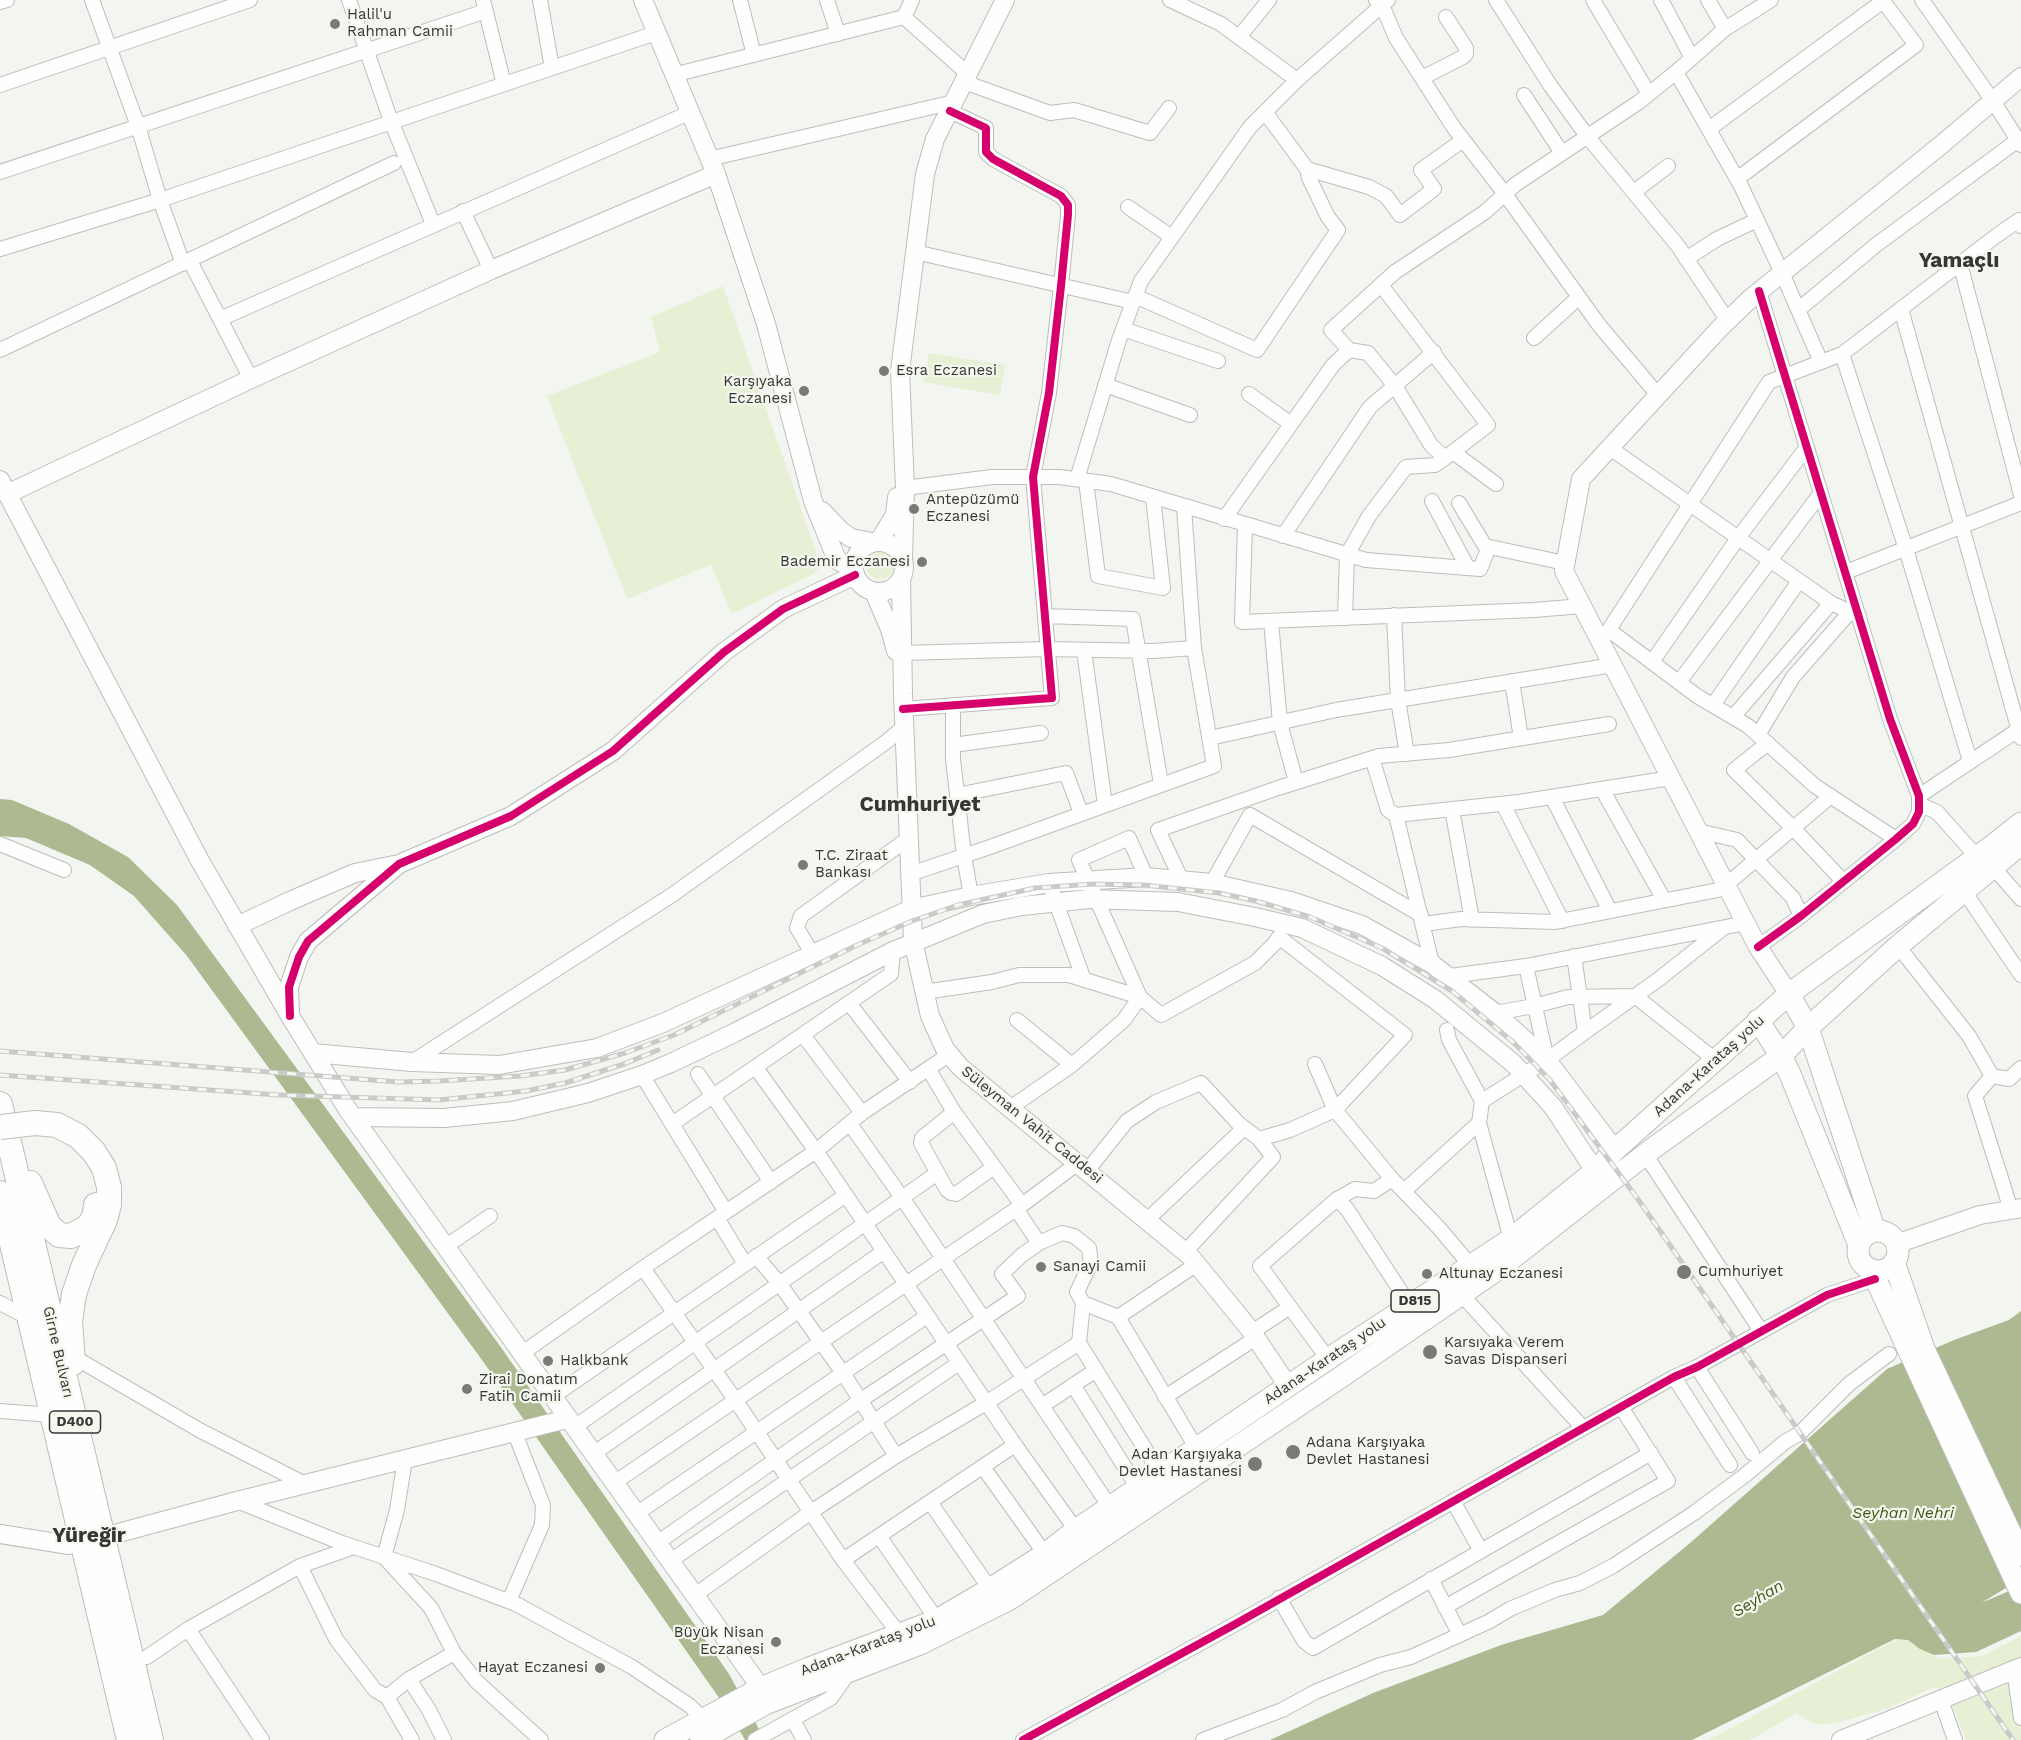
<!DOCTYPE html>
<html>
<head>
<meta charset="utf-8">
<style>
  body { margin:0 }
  canvas { display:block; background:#f3f5f0 }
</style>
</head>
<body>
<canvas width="2021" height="1740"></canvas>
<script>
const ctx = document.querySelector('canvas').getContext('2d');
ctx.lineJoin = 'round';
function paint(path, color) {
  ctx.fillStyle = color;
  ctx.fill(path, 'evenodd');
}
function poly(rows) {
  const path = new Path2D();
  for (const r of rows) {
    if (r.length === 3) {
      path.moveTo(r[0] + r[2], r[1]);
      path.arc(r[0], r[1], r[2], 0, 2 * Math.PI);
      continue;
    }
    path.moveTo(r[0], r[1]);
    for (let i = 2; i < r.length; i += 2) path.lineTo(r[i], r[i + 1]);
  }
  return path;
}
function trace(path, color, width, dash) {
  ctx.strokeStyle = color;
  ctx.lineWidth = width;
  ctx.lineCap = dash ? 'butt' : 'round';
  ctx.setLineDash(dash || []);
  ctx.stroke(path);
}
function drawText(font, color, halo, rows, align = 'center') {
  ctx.font = font + ' "Work Sans",sans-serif';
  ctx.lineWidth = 4.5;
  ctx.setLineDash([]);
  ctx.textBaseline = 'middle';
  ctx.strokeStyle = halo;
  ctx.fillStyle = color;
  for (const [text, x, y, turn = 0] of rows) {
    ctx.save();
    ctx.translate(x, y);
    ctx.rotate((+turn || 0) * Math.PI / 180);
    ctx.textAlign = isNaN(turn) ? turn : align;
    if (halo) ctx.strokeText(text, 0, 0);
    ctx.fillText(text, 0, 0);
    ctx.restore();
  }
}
paint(poly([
  [723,286,821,566,813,574,732,614,711,565,627,599,547,396,660,352,651,317],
  [929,353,1005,365,1000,395,924,382],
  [880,565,14],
  [2021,1636,2021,1662,1942,1691,1934,1687,1889,1708,1840,1722,1816,1725,1797,1713,1750,1740,1708,1740,1892,1642,1907,1639,1938,1659,1982,1656],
  [2009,1680,2021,1722,2021,1740,1966,1740,1950,1699]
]), '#e7f0d5');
paint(poly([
  [0,799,12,800,69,824,128,857,177,905,500,1346,729,1674,765,1740,745,1740,729,1712,482,1360,187,956,134,896,90,865,26,838,0,836],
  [2021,1311,2021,1579,1981,1603,2021,1586,2021,1631,1976,1652,1934,1655,1920,1649,1908,1640,1895,1639,1692,1740,1270,1740,1373,1693,1504,1644,1603,1615,1690,1543,1887,1369,1954,1340,2009,1320]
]), '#acb991');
const street = poly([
  [92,0,138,126,160,200,183,264],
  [349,0,391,121,433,224],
  [483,0,504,84],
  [540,0,552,68],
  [740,0,754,55],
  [827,0,838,34],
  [1170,0,1221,24,1297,80],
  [1376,0,1382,5,1396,38,1454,128,1505,194,1599,325,1658,395],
  [1496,0,1550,85,1587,136,1678,246,1728,321],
  [1593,0,1649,94],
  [1661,0,1692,58],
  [1708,0,1725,29,1771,0],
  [1922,0,1993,101,2021,145],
  [0,2,7,0],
  [904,17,912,0],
  [1725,29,1676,72,1741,186,1782,273,1821,362],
  [1239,37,1269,0],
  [673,75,904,17,968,74],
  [1422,78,1463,57,1466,54,1466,48,1446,17],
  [964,82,1050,113,1074,110,1150,133,1169,108],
  [0,85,250,0],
  [1524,95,1562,153],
  [1265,112,1307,169,1369,187,1386,196,1400,215,1434,189,1421,170,1463,140],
  [1709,129,1883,1,1916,45,1737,179],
  [709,159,954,102],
  [0,172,486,11],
  [1634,192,1668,166],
  [1128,207,1172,237],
  [463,211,491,270],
  [0,249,160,200,656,33],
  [915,252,1133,302],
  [1686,259,1717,239,1757,220],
  [190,261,251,379],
  [1960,263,2021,495],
  [1381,285,1488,425,1445,458],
  [1135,296,1257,350,1338,230,1328,217,1309,178,1307,169],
  [1901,309,2021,738],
  [1798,310,1876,245,2018,140],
  [220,319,689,113],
  [1123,329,1218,361],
  [1534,338,1579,297],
  [0,350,394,163],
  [1842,354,1906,549,1970,761],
  [1105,385,1190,415],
  [1249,394,1291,424],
  [1610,448,1831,603,1859,616],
  [1453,452,1496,484],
  [1077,479,1119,340,1141,281,1250,127,1297,80,1388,0],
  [1086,481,1098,576,1163,588,1153,497],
  [905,488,992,477,1059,477,1111,484,1366,560,1480,569,1489,547],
  [1432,501,1468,568],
  [1459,503,1485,546,1565,563],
  [1184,507,1194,648],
  [1224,519,1333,365,1349,350,1331,330,1395,272,1485,212,1516,184,1639,102,1676,72],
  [1245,525,1242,622,1534,610,1582,606],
  [1283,536,1370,407,1434,352],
  [1846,572,2021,503],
  [1394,615,1398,700,1407,754],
  [1045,616,1133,619,1161,784],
  [1345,618,1347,555,1369,516,1406,467,1435,465,1445,458,1431,445,1395,386,1368,353,1349,350],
  [1271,621,1280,723,1296,782],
  [1609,630,1697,696,1748,726,1815,786,1896,839],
  [1601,642,1769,382,1842,354,1996,236,2019,220,2021,226],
  [1084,650,1105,805],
  [902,653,1047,649,1153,651,1194,648,1214,766,990,847,910,874],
  [1652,662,1738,538,1807,447],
  [1512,681,1521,738],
  [1679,682,1821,493],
  [953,705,953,759,964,856,971,896],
  [1713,705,1799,581],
  [903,709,1052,698,1033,477,1049,393,1061,286,1068,215,1068,205,1061,196,993,159,986,152,986,128,950,111],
  [1733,717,1831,603],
  [1758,735,1793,677,1850,612],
  [1210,738,1336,710,1613,665],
  [1768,743,1734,770,1793,828,1843,881],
  [953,745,1041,733],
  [1372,758,1388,810,1396,815],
  [1602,789,1664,900],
  [957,795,1066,773,1081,813],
  [1919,796,2021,728],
  [1552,797,1610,911],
  [1503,804,1562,921],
  [1919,804,1937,812,1977,857],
  [1452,809,1472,920],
  [1698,831,1737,840,1793,898,1801,916],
  [0,844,64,870],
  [1993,867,2021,899],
  [1182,881,1158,830,1278,788,1379,756,1449,750,1609,724],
  [1049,883,1084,980],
  [1212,883,1250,815,1421,915],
  [1726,885,1831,796],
  [1964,891,2021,975],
  [1423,924,1461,919,1555,922,1728,888],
  [1898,946,1969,1036,1992,1076,1975,1096,2011,1210],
  [1758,947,1801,916,1896,839,1913,824,1919,812,1919,796,1890,719,1759,291],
  [812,953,797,928,801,916,909,838],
  [1574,956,1585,1032],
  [1432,964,1396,815,1519,802,1671,778],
  [1526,966,1547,1060],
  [1450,976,1526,966,1746,923],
  [924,992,992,982,1019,975,1069,975,1140,997,1161,1015,1255,963,1275,943,1279,937,1405,1035,1335,1110,1290,1130,1259,1139],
  [849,1003,910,1082],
  [1495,1013,1534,1006,1568,997,1635,996,1714,1059],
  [1017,1020,1072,1065],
  [1447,1030,1449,1040,1482,1101,1479,1123,1511,1239],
  [803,1035,862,1113],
  [412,1062,672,895,886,742,904,727],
  [1315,1064,1335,1110,1392,1179],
  [756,1068,816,1151,1015,1445,1076,1530],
  [929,1070,954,1112,1022,1205],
  [698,1074,771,1182],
  [642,1075,726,1212],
  [1992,1076,2009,1079,2021,1068],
  [1482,1101,1547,1060,1585,1032,1659,979,1722,929],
  [1010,1108,1072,1065,1124,1020,1140,997,1079,860,1129,838,1146,877],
  [954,1112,922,1138,921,1143,947,1190,951,1193,956,1194,994,1167],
  [672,1124,891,974,893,951],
  [850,1124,903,1199,1110,1507],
  [1645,1154,1761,1331],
  [1087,1171,1127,1121,1156,1102,1201,1083,1238,1123,1259,1139,1273,1157,1185,1252],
  [1404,1191,1479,1123],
  [1337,1199,1347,1209,1409,1304],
  [1016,1209,1039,1243],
  [717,1218,745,1264],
  [1147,1220,1244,1128],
  [445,1247,490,1216],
  [756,1256,779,1283,843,1373,896,1456],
  [643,1268,736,1401,843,1560,900,1635],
  [1461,1294,1583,1428],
  [0,1303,29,1318],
  [1118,1317,1197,1449],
  [1252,1332,1290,1307],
  [1079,1343,1160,1473],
  [521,1354,643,1268,816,1151,862,1113,950,1054],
  [72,1356,201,1431,305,1484],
  [1328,1359,1260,1266,1337,1199,1355,1189,1374,1191,1392,1179,1439,1228,1470,1265],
  [1697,1367,1752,1453],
  [1674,1377,1730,1465],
  [1073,1385,1138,1488],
  [552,1397,846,1195],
  [1165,1397,1256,1338],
  [1042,1406,1096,1370],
  [0,1411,51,1415],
  [573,1428,936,1174],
  [593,1454,883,1252],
  [405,1459,397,1510,384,1557,431,1608,454,1653,476,1681,541,1740],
  [983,1467,1045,1554],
  [614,1483,1022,1205,1078,1163],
  [237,1501,342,1543,436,1574,516,1604,632,1667,690,1706,703,1719],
  [1453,1501,1481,1551],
  [930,1502,990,1589],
  [636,1514,927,1316],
  [879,1536,937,1620],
  [657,1543,861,1400,1018,1296,1002,1274,1022,1255,1039,1243,1062,1233,1074,1236,1089,1248,1091,1263,1077,1292,1083,1303],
  [843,1560,1015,1445],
  [670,1561,959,1363],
  [300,1566,336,1639,375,1690,387,1697,409,1679,454,1653],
  [1431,1579,1460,1635],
  [695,1595,811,1512,896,1456,986,1403,1079,1343,1083,1303,1118,1317,1197,1264],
  [1279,1598,1304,1641,1313,1648,1651,1453],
  [509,1601,542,1525,543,1505,514,1431],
  [1445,1607,1668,1481,1621,1407],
  [188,1629,262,1740],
  [147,1657,188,1629,300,1566,354,1547],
  [2014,1670,2021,1718],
  [409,1679,429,1710,444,1740],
  [387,1697,412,1740],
  [1941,1700,1955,1740],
  [793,1720,804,1740],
  [755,1740,831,1698,849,1672],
  [1023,1740,1230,1627,1674,1377,1697,1367,1827,1295,1875,1279],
  [1203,1740,1282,1710,1315,1692,1380,1665,1411,1657,1488,1622,1510,1609,1555,1590,1580,1583,1613,1566,1694,1513,1744,1476,1786,1441,1799,1434,1849,1384,1889,1354]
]);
const secondary = poly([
  [643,0,716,174,766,324,813,501,837,560,853,569],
  [0,480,200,861,290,1016,348,1110,761,1688],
  [7,494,251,379,491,270,716,174],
  [822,511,840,530,851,538,872,542],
  [879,541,895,515,897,497],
  [879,567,25],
  [903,558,905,488,900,371,925,174,935,139,1005,0],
  [901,580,903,694,913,941,930,1016,945,1049,960,1067,1190,1256,1252,1332,1288,1386],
  [874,592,890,629,896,651],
  [237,926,290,901,355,873,394,865],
  [1789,994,1758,947,1564,571,1581,479,1720,328,1751,298,1941,145,2021,77],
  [290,1013,289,987,299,957,308,941,399,864,511,816,613,751,724,652,783,609,855,575],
  [313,1053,412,1062,499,1065,597,1048,663,1023,911,909,971,896,1049,883,1146,877,1212,883,1291,901,1362,925,1432,964,1495,1013,1547,1060,1615,1150],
  [354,1117,444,1118,513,1111,588,1093,642,1075,671,1063,734,1033,893,951,983,914,1022,906,1089,899,1178,902,1255,917,1302,928,1382,966,1436,1000,1514,1064,1553,1107,1595,1171],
  [1896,1244,1980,1215,2021,1208],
  [0,1534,69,1545],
  [111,1535,237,1501,567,1419],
  [1841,1740,2021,1667]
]);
const primary = poly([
  [1789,994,1808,1028,1875,1231],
  [1758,1020,1781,1056,1790,1074,1859,1245],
  [1878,1251,20],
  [1894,1262,1924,1349,2021,1555],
  [1871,1269,2021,1593],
  [665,1740,761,1688,809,1668,937,1620,990,1589,1045,1554,1076,1530,1328,1359,1511,1239,1595,1171,1615,1150,1789,994,1992,846,2021,823],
  [701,1740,765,1704,920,1644,1010,1599,1344,1375,1501,1267,1652,1149,1781,1056,1808,1028,1898,946,2021,844]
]);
const highway = poly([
  [0,1104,151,1740],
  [30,1183,49,1226,59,1235,71,1236,89,1226,95,1214,96,1205],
  [0,1193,129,1740],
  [73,1363,70,1321,74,1294,84,1265,105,1220,109,1205,109,1187]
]);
trace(street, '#bdbebb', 16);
trace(secondary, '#bdbebb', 20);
trace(primary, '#bdbebb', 23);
trace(highway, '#bdbebb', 26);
trace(street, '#fdfefd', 14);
trace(secondary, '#fdfefd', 18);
trace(primary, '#fdfefd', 21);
trace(highway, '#fdfefd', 24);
const rail = poly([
  [0,1051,398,1082,439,1081,520,1076,565,1070,625,1053,674,1035,855,946,912,921,958,905,1035,888,1093,884,1144,885,1219,893,1256,901,1310,917,1382,948,1452,991,1513,1042,1550,1080,1640,1202,2013,1740],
  [0,1075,279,1095,439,1100,526,1091,565,1083,624,1064,658,1050]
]);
trace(rail, '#cacaca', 5);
trace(rail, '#f4f7ee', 3, [9]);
const highwayBridge = poly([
  [0,1127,35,1123,57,1125,78,1136,94,1152,104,1168,109,1187]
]);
trace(highwayBridge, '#bdbebb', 26, []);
trace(highwayBridge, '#fdfefd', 24);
trace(poly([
  [903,709,1052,698,1033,477,1049,393,1061,286,1068,215,1068,205,1061,196,993,159,986,152,986,128,950,111],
  [1758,947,1801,916,1896,839,1913,824,1919,812,1919,796,1890,719,1759,291],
  [290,1016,289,987,299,957,308,941,399,864,511,816,613,751,724,652,783,609,855,575],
  [1023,1740,1230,1627,1674,1377,1697,1367,1827,1295,1875,1279]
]), '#d6006c', 8);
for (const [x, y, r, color] of [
  [335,24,6,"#787a76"],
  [884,371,6,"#787a76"],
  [804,391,6,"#787a76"],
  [914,509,6,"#787a76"],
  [922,562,6,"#787a76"],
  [803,865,6,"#787a76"],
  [1041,1267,6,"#787a76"],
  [1684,1272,8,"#787a76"],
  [1427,1274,6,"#787a76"],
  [1430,1352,8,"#787a76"],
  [548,1361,6,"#787a76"],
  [467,1389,6,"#787a76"],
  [1293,1452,8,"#787a76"],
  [1255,1464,8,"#787a76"],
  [776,1642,6,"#787a76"],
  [600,1668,6,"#787a76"]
]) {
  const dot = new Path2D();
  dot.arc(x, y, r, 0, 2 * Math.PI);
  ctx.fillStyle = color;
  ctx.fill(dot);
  trace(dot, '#f4f7ee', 2);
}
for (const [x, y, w] of [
  [1415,1301,48],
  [75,1422,51]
]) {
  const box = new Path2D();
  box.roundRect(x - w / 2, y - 11, w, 22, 4.5);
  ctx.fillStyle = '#f4f7ee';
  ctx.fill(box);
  trace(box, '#363734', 1.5);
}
drawText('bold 14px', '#363734', null, [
  ["D815",1415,1301],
  ["D400",75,1422]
]);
drawText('15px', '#363734', '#f4f7ee', [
  ["Halil'u",347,15],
  ["Rahman Camii",347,32],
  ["Esra Eczanesi",896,371],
  ["Karşıyaka",792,382,"right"],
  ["Eczanesi",792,399,"right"],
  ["Antepüzümü",926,500],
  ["Eczanesi",926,517],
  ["Bademir Eczanesi",910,562,"right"],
  ["T.C. Ziraat",815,856],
  ["Bankası",815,873],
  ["Sanayi Camii",1053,1267],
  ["Cumhuriyet",1698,1272],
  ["Altunay Eczanesi",1439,1274],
  ["Karsıyaka Verem",1444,1343],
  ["Savas Dispanseri",1444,1360],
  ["Halkbank",560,1361],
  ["Zirai Donatım",479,1380],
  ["Fatih Camii",479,1397],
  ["Adana Karşıyaka",1306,1443],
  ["Devlet Hastanesi",1306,1460],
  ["Adan Karşıyaka",1242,1455,"right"],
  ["Devlet Hastanesi",1242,1472,"right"],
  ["Büyük Nisan",764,1633,"right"],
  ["Eczanesi",764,1650,"right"],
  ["Hayat Eczanesi",588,1668,"right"]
], 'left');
drawText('15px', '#363734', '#f4f7ee', [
  ["Adana-Karataş yolu",1709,1066,-42],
  ["Süleyman Vahit Caddesi",1032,1125,39],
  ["Girne Bulvarı",58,1352,77],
  ["Adana-Karataş yolu",1325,1361,-34],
  ["Adana-Karataş yolu",868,1646,-21]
]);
drawText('italic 16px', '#445317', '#f4f7ee', [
  ["Seyhan Nehri",1903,1513],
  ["Seyhan",1758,1599,-31]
]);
drawText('bold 21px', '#363734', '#f4f7ee', [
  ["Yamaçlı",1959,261],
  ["Cumhuriyet",920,805],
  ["Yüreğir",89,1536]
]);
</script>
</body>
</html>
